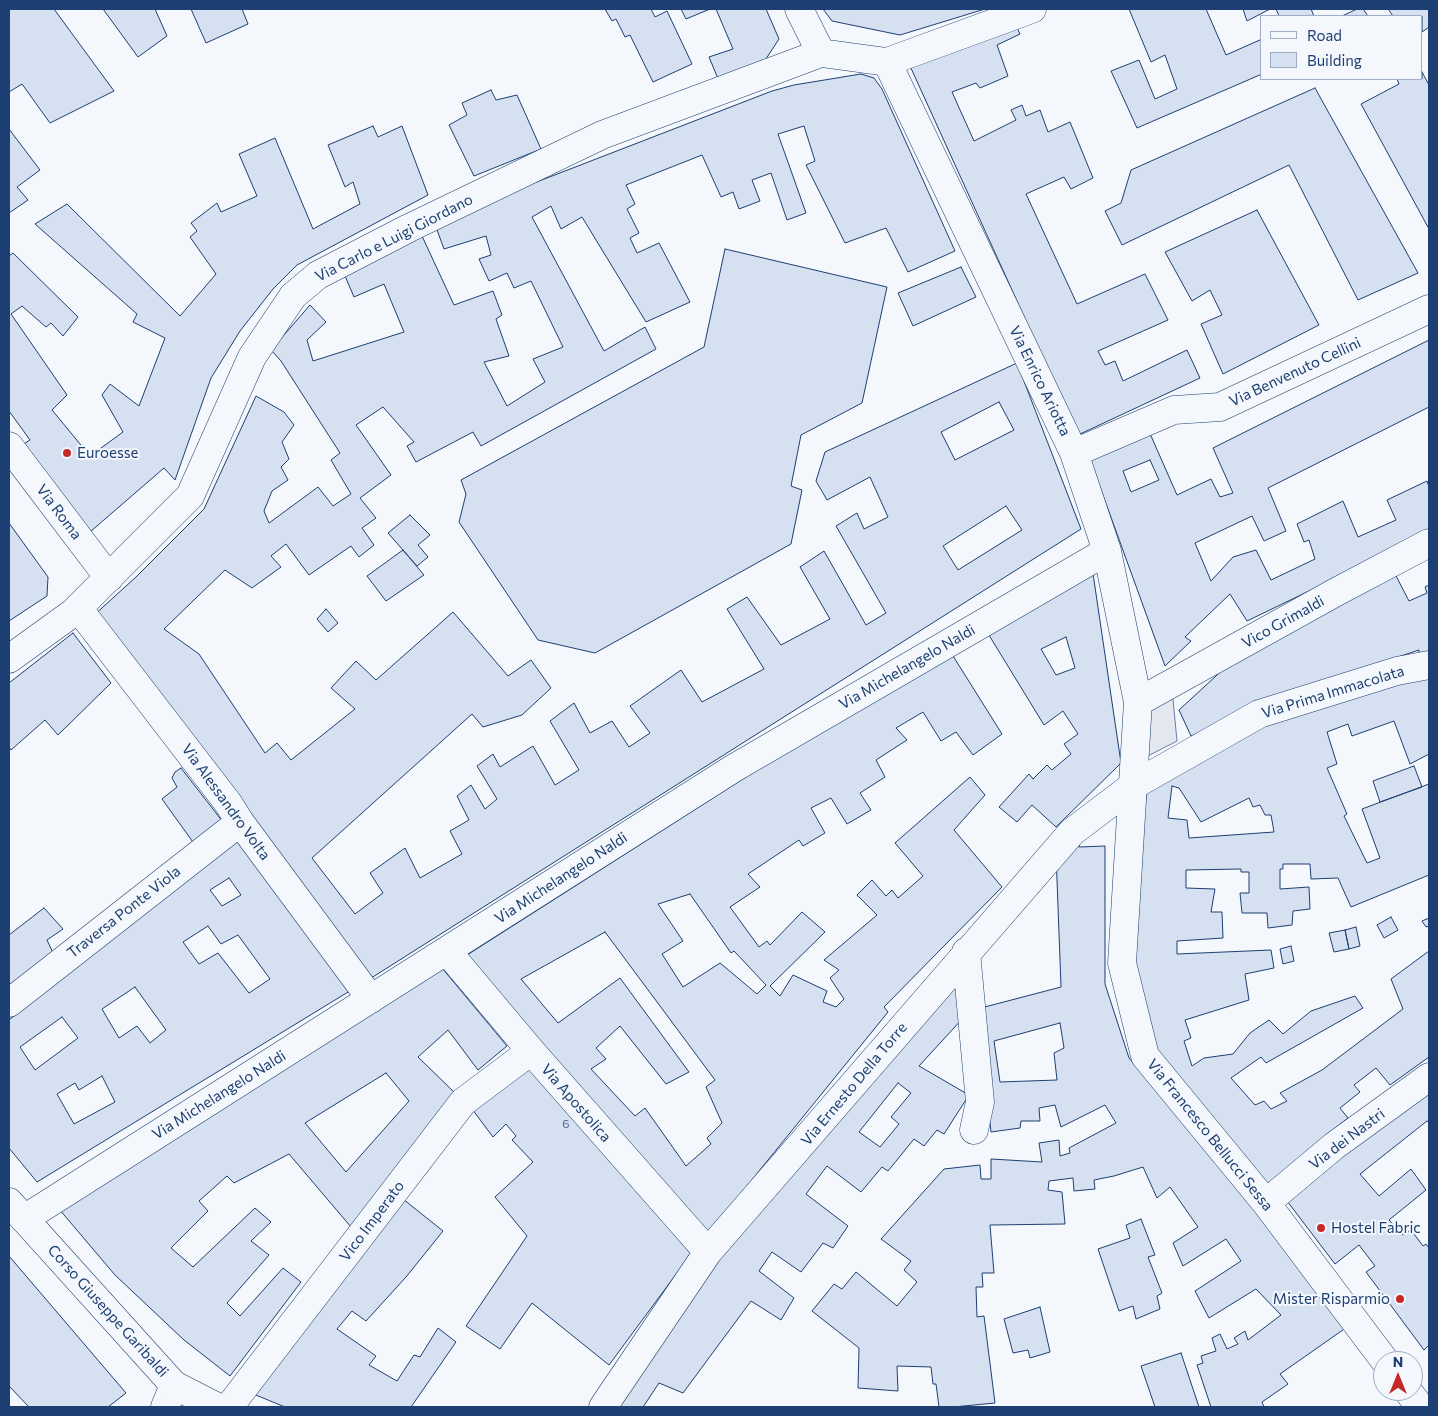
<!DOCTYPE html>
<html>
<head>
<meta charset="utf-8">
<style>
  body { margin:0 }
  #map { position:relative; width:1438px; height:1416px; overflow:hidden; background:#f4f7fb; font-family:Commissioner,sans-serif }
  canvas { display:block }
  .frame { position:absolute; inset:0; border:10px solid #1d3f73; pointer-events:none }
  .legend { position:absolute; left:1260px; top:15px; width:162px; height:65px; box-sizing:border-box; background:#f4f7fb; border:1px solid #9eadc5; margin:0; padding:6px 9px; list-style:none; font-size:15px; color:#1d3f73 }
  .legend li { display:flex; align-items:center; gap:10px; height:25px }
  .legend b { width:25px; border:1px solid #9eadc5 }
  .north { position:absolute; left:1373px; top:1351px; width:50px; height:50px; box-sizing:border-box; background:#f4f7fb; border:1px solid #9eadc5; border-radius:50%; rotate:0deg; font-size:14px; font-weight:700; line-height:20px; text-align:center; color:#1d3f73 }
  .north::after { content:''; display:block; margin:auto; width:18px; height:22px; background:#c62828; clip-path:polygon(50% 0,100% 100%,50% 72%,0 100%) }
</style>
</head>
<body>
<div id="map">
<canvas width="1438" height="1416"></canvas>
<div class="frame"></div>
<ul class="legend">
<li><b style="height:6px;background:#f4f7fb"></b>Road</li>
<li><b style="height:14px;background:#d5e0f0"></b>Building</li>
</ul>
<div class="north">N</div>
</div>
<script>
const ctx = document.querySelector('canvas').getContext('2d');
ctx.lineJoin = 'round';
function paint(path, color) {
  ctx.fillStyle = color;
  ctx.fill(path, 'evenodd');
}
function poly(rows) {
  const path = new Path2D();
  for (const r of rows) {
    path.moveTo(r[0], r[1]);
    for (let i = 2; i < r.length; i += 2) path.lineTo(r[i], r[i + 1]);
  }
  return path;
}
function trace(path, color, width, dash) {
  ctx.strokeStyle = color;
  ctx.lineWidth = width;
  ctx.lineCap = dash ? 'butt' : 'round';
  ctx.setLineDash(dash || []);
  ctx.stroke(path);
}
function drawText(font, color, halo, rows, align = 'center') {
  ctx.font = font + ' Commissioner,sans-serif';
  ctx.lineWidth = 4;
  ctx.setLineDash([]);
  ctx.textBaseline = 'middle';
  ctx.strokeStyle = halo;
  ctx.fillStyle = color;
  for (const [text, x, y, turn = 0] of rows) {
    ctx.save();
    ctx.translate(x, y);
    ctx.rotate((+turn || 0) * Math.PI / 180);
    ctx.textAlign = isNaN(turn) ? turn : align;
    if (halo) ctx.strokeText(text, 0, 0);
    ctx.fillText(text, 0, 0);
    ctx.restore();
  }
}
const parking = poly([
  [1172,689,1177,741,1144,758,1138,702,1172,689]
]);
paint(parking, '#e3e8f0');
trace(parking, '#687fa3', 1);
const building = poly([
  [9,9,54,9,114,91,50,123,22,84,9,92,9,9],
  [103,9,155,9,167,36,138,57,103,9],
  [191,9,242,9,248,24,206,43,191,9],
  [605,9,651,9,655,17,667,11,692,64,653,82,630,35,625,37,616,19,612,21,605,9],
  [681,9,710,9,686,19,681,9],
  [716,9,766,9,779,39,762,65,719,81,709,57,733,49,716,9],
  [823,9,985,9,900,35,832,21,823,9],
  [1129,9,1206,9,1226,55,1262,39,1262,74,1137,128,1111,71,1139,60,1155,99,1177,89,1165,55,1151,62,1129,9],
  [1243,9,1270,9,1247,21,1243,9],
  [1276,9,1311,9,1314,16,1279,16,1276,9],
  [1357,9,1363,9,1368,16,1342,16,1357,9],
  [1388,9,1429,9,1429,27,1422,32,1422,16,1393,16,1388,9],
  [1015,23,1020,34,997,45,1008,76,980,88,976,83,952,92,974,141,1016,120,1011,110,1022,105,1026,116,1040,110,1048,132,1070,122,1093,178,1071,189,1064,177,1026,194,1077,304,1145,274,1168,320,1098,351,1105,365,1115,361,1123,381,1187,350,1200,378,1078,435,910,66,1015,23],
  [1422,72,1429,85,1429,229,1361,104,1399,84,1397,79,1422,79,1422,72],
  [861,74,874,78,882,89,955,251,908,272,886,228,845,243,806,165,815,161,804,126,778,134,806,213,787,220,771,173,752,180,760,201,739,209,733,192,721,197,702,155,626,185,635,204,627,209,639,233,630,238,637,253,659,243,690,302,646,322,582,217,561,229,551,206,532,217,604,351,645,327,656,349,481,446,473,432,416,462,407,446,414,442,383,407,356,425,391,475,360,498,376,518,362,528,374,545,359,557,351,546,309,575,286,544,271,556,281,567,252,588,225,570,164,629,199,654,265,753,277,743,291,760,355,709,331,688,356,661,376,680,453,612,508,676,531,660,551,688,522,715,483,727,472,714,312,858,355,914,383,893,370,873,405,848,420,878,462,854,450,831,469,820,457,796,471,785,485,809,497,799,477,766,493,754,500,767,533,746,555,785,579,770,550,721,574,703,590,733,612,721,629,747,650,733,630,706,681,670,702,702,764,669,727,609,747,597,781,645,830,619,800,567,824,551,866,625,886,613,836,526,857,513,864,529,888,517,870,477,827,500,816,481,825,452,1017,363,1081,529,368,980,92,617,136,577,204,509,256,396,284,412,294,425,282,442,289,459,281,467,288,480,272,491,264,511,269,523,318,487,333,506,351,494,331,460,340,453,281,361,271,350,310,305,326,322,307,340,313,361,404,332,384,284,354,297,345,276,422,236,454,305,493,291,502,315,496,319,509,356,484,362,507,406,545,382,533,359,563,347,531,281,514,288,507,273,489,281,479,259,491,255,486,236,444,249,436,227,521,188,772,91,794,85,861,74],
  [999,402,1014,430,955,460,941,432,999,402],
  [1006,506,1022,530,958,570,943,546,1006,506],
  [1315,88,1418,273,1358,300,1289,165,1122,245,1105,211,1121,203,1131,170,1315,88],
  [491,90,496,100,517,95,541,149,474,176,449,125,467,115,462,103,491,90],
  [373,126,378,137,402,126,428,195,297,265,273,289,240,331,211,378,175,480,164,468,90,532,22,445,30,440,9,411,9,256,13,253,78,317,63,336,51,323,46,327,22,306,11,314,67,395,52,410,90,456,123,432,102,395,110,384,139,406,165,338,133,322,137,314,35,224,67,204,180,316,216,274,190,237,197,231,191,223,217,203,221,212,257,196,239,154,275,138,313,229,360,204,353,182,345,187,328,145,373,126],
  [9,129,40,170,17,187,28,200,9,213,9,129],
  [1257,210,1319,325,1223,374,1201,324,1222,315,1210,290,1192,301,1165,252,1257,210],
  [725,249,887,287,862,403,801,435,791,486,802,490,791,544,595,653,538,640,459,522,466,494,461,480,704,347,725,249],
  [961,267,976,297,913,326,898,293,961,267],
  [1429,340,1429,407,1268,488,1286,531,1264,541,1252,516,1195,543,1211,581,1233,557,1256,550,1271,580,1315,559,1309,540,1304,542,1297,524,1343,501,1358,537,1396,520,1387,500,1427,481,1429,487,1429,533,1247,621,1230,594,1185,637,1191,641,1165,666,1088,454,1148,429,1177,495,1211,479,1220,497,1233,493,1213,448,1429,340],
  [1150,460,1159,480,1131,492,1123,471,1150,460],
  [410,515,430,535,418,545,428,557,417,566,388,533,410,515],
  [9,523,48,577,47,596,9,621,9,523],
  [403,550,424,575,386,601,367,576,403,550],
  [1091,560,1121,763,1056,827,1032,805,1017,822,999,807,1029,774,1033,779,1047,765,1052,770,1071,754,1064,744,1078,734,1063,711,1044,725,984,627,1091,560],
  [1066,637,1075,668,1056,675,1041,649,1066,637],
  [1393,570,1409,601,1427,593,1425,587,1429,585,1429,654,1419,655,1419,650,1313,685,1191,736,1179,710,1266,630,1393,570],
  [326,609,338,623,328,632,317,619,326,609],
  [73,633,111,683,58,735,45,720,11,750,9,747,9,683,73,633],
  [948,648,1002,734,973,755,956,732,941,741,923,712,896,728,907,740,876,760,885,777,860,793,871,810,847,824,831,798,811,808,825,833,803,846,799,840,748,874,760,887,730,907,759,947,767,941,770,945,802,912,825,932,770,986,780,996,793,975,827,991,823,1002,836,1007,844,999,830,978,839,970,824,960,877,915,857,895,872,880,886,896,892,890,898,898,923,876,895,843,970,777,985,795,954,830,1002,887,884,1007,888,1012,708,1234,464,957,948,648],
  [690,894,731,953,734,951,766,985,757,994,720,963,683,987,662,954,683,941,658,904,690,894],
  [605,932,715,1080,706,1087,722,1123,707,1138,711,1144,686,1166,645,1108,635,1116,591,1069,606,1059,596,1048,620,1026,666,1084,689,1072,620,978,558,1023,521,979,605,932],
  [1429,672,1429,754,1410,764,1394,721,1352,736,1348,724,1327,732,1337,764,1327,768,1347,814,1344,816,1367,863,1380,858,1362,809,1429,784,1429,875,1351,907,1338,878,1311,879,1310,864,1283,864,1283,869,1280,869,1280,889,1309,887,1310,909,1293,911,1292,925,1268,928,1267,913,1242,913,1240,893,1249,893,1249,872,1241,872,1241,869,1186,870,1186,888,1215,889,1211,912,1222,912,1223,938,1177,941,1177,954,1271,950,1274,968,1245,974,1249,1000,1185,1020,1191,1038,1184,1041,1192,1066,1204,1058,1233,1054,1250,1033,1269,1020,1283,1034,1311,1011,1355,996,1363,1008,1266,1063,1261,1057,1231,1078,1255,1105,1264,1101,1271,1109,1287,1101,1280,1093,1322,1070,1403,1009,1391,979,1429,951,1429,1057,1390,1085,1376,1068,1354,1085,1360,1092,1340,1108,1348,1118,1310,1148,1264,1191,1150,1047,1133,991,1140,840,1149,778,1252,726,1429,672],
  [1172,786,1179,788,1201,822,1249,798,1253,807,1260,805,1265,815,1271,815,1274,832,1189,838,1187,820,1168,818,1172,786],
  [1414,766,1422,787,1380,802,1373,781,1414,766],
  [181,768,353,989,37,1182,9,1148,9,1020,208,863,162,799,177,787,172,778,175,772,181,768],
  [229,878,241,895,222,906,210,890,229,878],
  [208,926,221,944,238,935,270,979,249,993,218,953,199,964,183,942,208,926],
  [135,987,166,1030,150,1043,137,1026,119,1038,102,1009,135,987],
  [62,1017,78,1038,35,1070,20,1047,62,1017],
  [102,1076,115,1102,74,1124,57,1094,75,1083,79,1090,102,1076],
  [1080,836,1079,847,1105,846,1105,984,1129,1058,1264,1213,1338,1310,1383,1378,1383,1391,1392,1391,1403,1407,1211,1407,1197,1365,1203,1363,1201,1356,1216,1351,1212,1338,1220,1334,1227,1349,1238,1344,1234,1338,1245,1331,1248,1340,1281,1315,1256,1289,1209,1318,1195,1291,1241,1261,1226,1239,1183,1266,1173,1243,1198,1227,1170,1187,1157,1198,1143,1167,1114,1176,1094,1180,1095,1189,1074,1191,1073,1178,1049,1181,1048,1190,1062,1192,1065,1224,990,1225,994,1273,982,1273,983,1287,976,1287,977,1317,984,1316,995,1403,953,1407,939,1407,936,1384,933,1384,931,1367,897,1366,898,1391,858,1388,859,1348,812,1311,834,1284,842,1289,856,1272,897,1306,917,1282,904,1270,911,1261,881,1239,944,1169,980,1165,981,1179,991,1179,991,1159,1042,1162,1039,1143,1059,1140,1060,1156,1070,1153,1069,1148,1116,1123,1105,1105,1061,1127,1055,1105,1039,1108,1040,1121,1021,1121,1020,1128,991,1132,977,1009,1061,987,1056,853,1080,836],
  [1060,1023,1064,1048,1054,1053,1057,1080,1000,1082,994,1041,1060,1023],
  [44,908,63,929,47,940,54,955,9,990,9,935,44,908],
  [1391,917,1398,930,1384,938,1377,925,1391,917],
  [1429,918,1429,926,1426,927,1422,921,1429,918],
  [1356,927,1360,946,1349,949,1345,930,1356,927],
  [1345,930,1349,949,1334,952,1329,933,1345,930],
  [1291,946,1294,961,1283,964,1280,949,1291,946],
  [442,968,507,1046,478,1070,448,1030,418,1057,455,1093,351,1227,289,1154,234,1183,227,1176,199,1201,208,1211,171,1248,193,1267,255,1208,271,1222,251,1241,269,1255,227,1303,240,1316,283,1268,301,1282,230,1376,184,1340,115,1275,59,1209,442,968],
  [386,1073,409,1101,346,1172,305,1123,386,1073],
  [957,976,964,1017,919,1066,969,1095,944,1134,937,1130,924,1146,914,1139,888,1171,882,1167,861,1192,827,1166,806,1194,848,1226,833,1248,823,1243,801,1272,772,1252,759,1271,794,1298,781,1320,751,1301,683,1393,659,1383,643,1407,612,1407,706,1275,957,976],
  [898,1083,911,1093,891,1117,899,1124,880,1147,859,1132,898,1083],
  [527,1061,691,1254,609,1365,532,1303,500,1349,466,1326,527,1236,495,1197,533,1162,512,1140,516,1136,506,1124,493,1137,472,1109,527,1061],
  [1429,1085,1429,1122,1427,1121,1360,1174,1379,1196,1411,1169,1426,1190,1389,1220,1403,1235,1411,1230,1423,1246,1426,1244,1429,1248,1429,1348,1428,1346,1424,1350,1366,1272,1375,1266,1359,1245,1335,1264,1284,1197,1429,1085],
  [398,1195,443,1231,406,1277,366,1321,352,1311,337,1329,376,1356,369,1365,397,1381,414,1355,420,1357,438,1328,456,1342,411,1407,285,1407,246,1391,398,1195],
  [1141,1219,1155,1255,1148,1257,1162,1293,1157,1296,1160,1309,1136,1319,1133,1306,1119,1311,1098,1249,1130,1238,1126,1225,1141,1219],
  [9,1256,126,1393,108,1407,29,1407,9,1386,9,1256],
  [1040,1307,1050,1352,1030,1358,1028,1350,1013,1353,1004,1319,1040,1307],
  [1350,1325,1383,1370,1383,1391,1398,1391,1410,1407,1264,1407,1262,1402,1288,1384,1280,1374,1350,1325],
  [1181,1353,1199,1407,1155,1407,1141,1366,1181,1353]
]);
paint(building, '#d5e0f0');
trace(building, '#1d3f73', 1);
const minor = poly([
  [799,9,821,53],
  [887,62,1032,9],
  [9,446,109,578],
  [1074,453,1174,410,1220,407,1429,309],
  [78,608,228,803,240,822,371,999],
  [9,659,74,612,190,496,252,357,293,296,318,275,409,228,602,135,821,53,887,62,1074,453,1107,551,1138,702,1122,963,1145,1056,1266,1203,1385,1361],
  [1138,702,1338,591,1429,543],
  [447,951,531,1051,708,1252],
  [966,952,980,1102,974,1130],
  [9,1003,240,822],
  [1266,1203,1334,1146,1429,1077],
  [24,1219,734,768,1107,551],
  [1408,1391,1420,1407],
  [165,1407,174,1385],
  [229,1407,463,1102,531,1051],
  [603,1407,708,1252,1072,832,1134,785,1259,714,1397,671,1429,665]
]);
const primary = poly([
  [9,1202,174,1385,217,1407]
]);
trace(minor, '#1d3f73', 29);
trace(primary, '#1d3f73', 29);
trace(minor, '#f4f7fb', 28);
trace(primary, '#f4f7fb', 28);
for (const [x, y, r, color] of [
  [67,453,5,"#c62828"],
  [1321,1228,5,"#c62828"],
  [1400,1299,5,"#c62828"]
]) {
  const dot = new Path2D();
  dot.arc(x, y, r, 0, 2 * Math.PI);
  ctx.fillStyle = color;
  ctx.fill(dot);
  trace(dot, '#f4f7fb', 2);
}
drawText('12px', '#4b6792', null, [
  ["6",566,1124]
]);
drawText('15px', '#1d3f73', '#f4f7fb', [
  ["Via Carlo e Luigi Giordano",394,238,-27],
  ["Via Benvenuto Cellini",1295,372,-25],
  ["Via Enrico Ariotta",1040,381,64],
  ["Via Roma",59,512,53],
  ["Vico Grimaldi",1283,622,-29],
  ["Via Michelangelo Naldi",907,667,-30],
  ["Via Prima Immacolata",1333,692,-17],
  ["Via Alessandro Volta",226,802,54],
  ["Via Michelangelo Naldi",561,878,-33],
  ["Traversa Ponte Viola",124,912,-38],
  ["Via Ernesto Della Torre",854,1084,-50],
  ["Via Michelangelo Naldi",219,1095,-32],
  ["Via Apostolica",576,1103,49],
  ["Via Francesco Bellucci Sessa",1210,1135,51],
  ["Via dei Nastri",1347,1139,-37],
  ["Vico Imperato",372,1221,-53],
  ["Corso Giuseppe Garibaldi",108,1311,48]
]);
drawText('15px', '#1d3f73', '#f4f7fb', [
  ["Euroesse",77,453],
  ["Hostel Fabric",1331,1228],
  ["Mister Risparmio",1390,1299,"right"]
], 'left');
</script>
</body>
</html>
